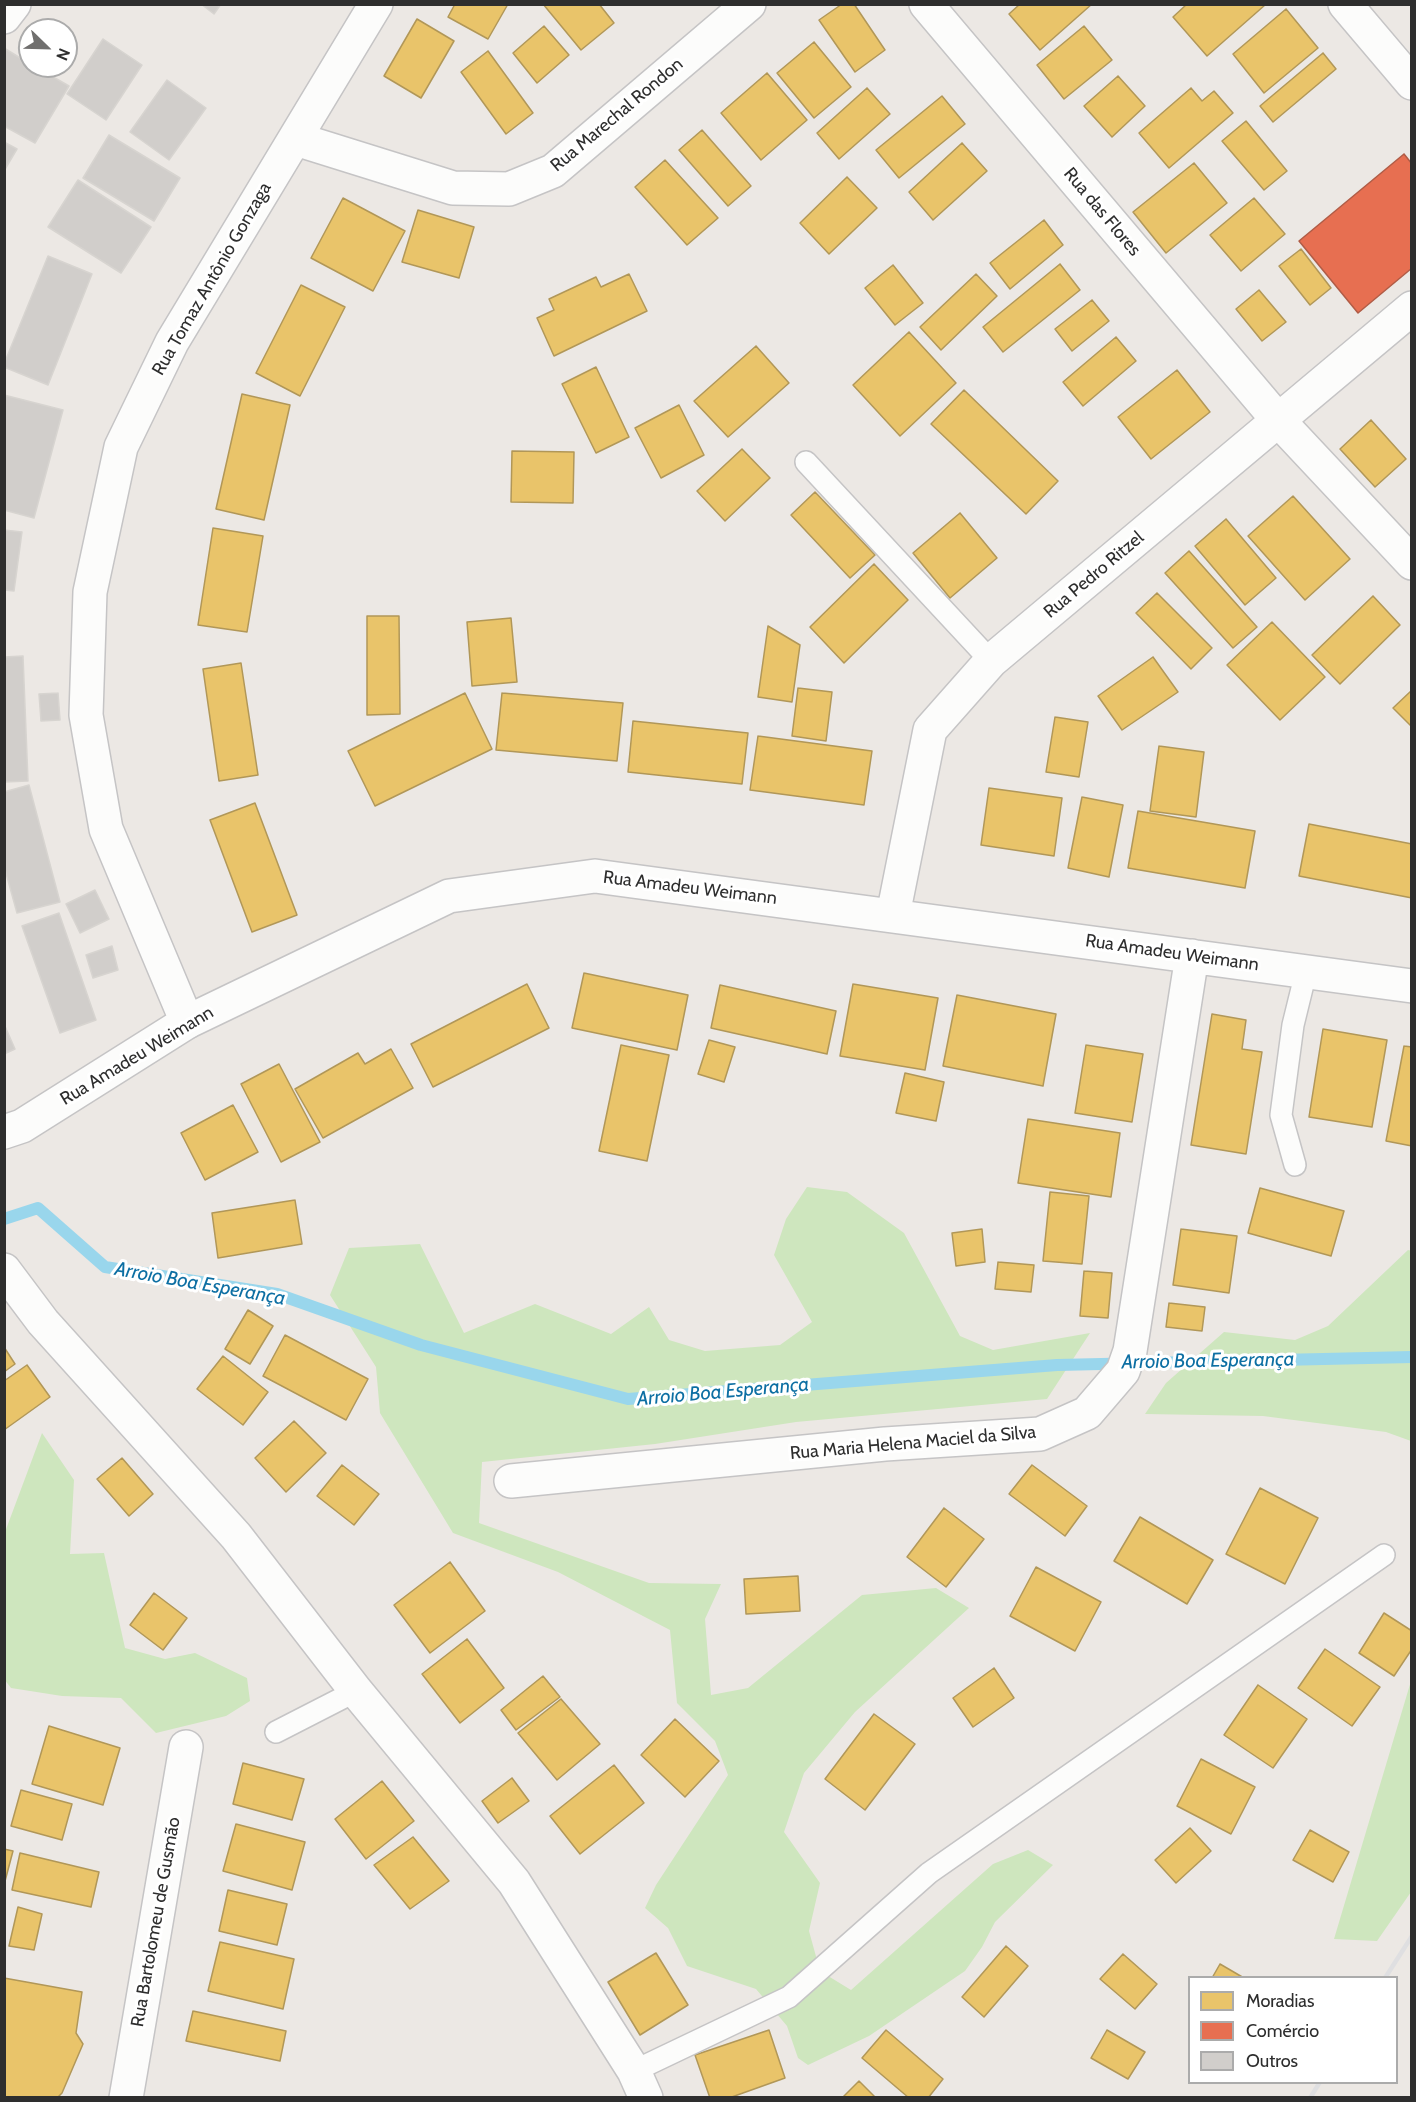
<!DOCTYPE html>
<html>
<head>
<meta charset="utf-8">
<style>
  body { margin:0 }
  #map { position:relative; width:1416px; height:2102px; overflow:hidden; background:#ece8e4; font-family:Cabin,sans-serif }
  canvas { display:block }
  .frame { position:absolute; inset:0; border:6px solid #2e2e2e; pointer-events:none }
  .legend { position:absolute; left:1188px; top:1976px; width:210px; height:108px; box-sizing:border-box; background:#fff; border:2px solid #ababab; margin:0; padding:8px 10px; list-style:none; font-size:18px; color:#2e2e2e }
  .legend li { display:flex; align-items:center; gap:12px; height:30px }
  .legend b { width:30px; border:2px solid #ababab }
  .north { position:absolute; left:18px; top:18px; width:60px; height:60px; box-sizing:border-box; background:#fff; border:2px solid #ababab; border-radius:50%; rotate:113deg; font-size:16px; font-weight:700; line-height:24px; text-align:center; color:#2e2e2e }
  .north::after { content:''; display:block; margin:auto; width:21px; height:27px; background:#706f6e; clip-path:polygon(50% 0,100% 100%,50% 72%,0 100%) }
</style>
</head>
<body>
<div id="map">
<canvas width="1416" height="2102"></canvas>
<div class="frame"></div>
<ul class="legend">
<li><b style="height:16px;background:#e9c46a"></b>Moradias</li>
<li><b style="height:16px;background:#e76f51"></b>Comércio</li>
<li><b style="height:16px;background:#d1cecb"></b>Outros</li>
</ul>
<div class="north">N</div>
</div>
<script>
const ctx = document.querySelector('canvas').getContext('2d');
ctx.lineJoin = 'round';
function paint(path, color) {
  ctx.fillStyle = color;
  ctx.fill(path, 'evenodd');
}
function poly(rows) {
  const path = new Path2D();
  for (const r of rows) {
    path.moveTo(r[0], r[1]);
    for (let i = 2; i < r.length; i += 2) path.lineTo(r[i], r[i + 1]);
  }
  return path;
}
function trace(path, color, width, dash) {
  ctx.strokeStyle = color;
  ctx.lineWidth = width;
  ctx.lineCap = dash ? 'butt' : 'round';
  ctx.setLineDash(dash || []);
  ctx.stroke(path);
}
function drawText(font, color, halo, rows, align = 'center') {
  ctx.font = font + ' Cabin,sans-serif';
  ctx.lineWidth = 6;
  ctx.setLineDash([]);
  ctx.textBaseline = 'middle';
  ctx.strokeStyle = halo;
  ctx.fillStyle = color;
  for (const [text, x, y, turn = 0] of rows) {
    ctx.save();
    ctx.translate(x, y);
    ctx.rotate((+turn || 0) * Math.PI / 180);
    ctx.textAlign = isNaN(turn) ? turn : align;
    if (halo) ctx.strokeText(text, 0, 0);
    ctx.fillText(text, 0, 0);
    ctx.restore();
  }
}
paint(poly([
  [807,1187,847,1192,904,1233,960,1336,993,1350,1090,1333,1047,1399,796,1422,655,1444,482,1462,479,1523,649,1583,721,1584,705,1619,711,1695,748,1688,862,1595,936,1588,969,1608,855,1712,804,1773,784,1832,820,1883,809,1931,820,1971,851,1990,993,1864,1028,1850,1053,1865,995,1922,982,1947,965,1971,869,2036,808,2065,798,2058,787,2026,756,1989,687,1966,668,1928,645,1908,656,1885,728,1775,715,1741,677,1703,670,1630,558,1572,453,1533,380,1413,376,1367,330,1295,349,1248,420,1244,464,1333,535,1304,611,1334,649,1307,669,1340,705,1351,780,1345,812,1322,774,1255,786,1219],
  [1408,1250,1412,1251,1411,1441,1386,1432,1263,1416,1145,1414,1166,1383,1224,1332,1295,1340,1328,1326],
  [42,1433,74,1480,70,1554,104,1553,125,1648,165,1659,195,1653,247,1678,250,1701,226,1716,156,1733,121,1698,62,1696,11,1688,4,1679,5,1532],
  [1411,1681,1411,1892,1377,1941,1334,1939]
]), '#cee6be');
const homes = poly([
  [455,4,508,4,488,39,448,17,455,4],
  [543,4,599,4,614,23,581,50,543,4],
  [842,4,854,4,885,50,855,72,819,20,842,4],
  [1020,4,1092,4,1040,50,1009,14,1020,4],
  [1187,4,1264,4,1265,5,1207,56,1173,17,1187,4],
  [1286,9,1318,48,1264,93,1233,54,1286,9],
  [417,19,454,41,421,98,384,76,417,19],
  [544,26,569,55,537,83,513,53,544,26],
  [1084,26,1112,60,1064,99,1037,65,1084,26],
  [814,42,851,87,814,118,777,73,814,42],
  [488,51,533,113,506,134,461,72,488,51],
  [1323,53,1336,69,1273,122,1260,106,1323,53],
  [767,73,807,120,761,160,721,113,767,73],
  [1118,76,1145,106,1112,137,1084,106,1118,76],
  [867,88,890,114,839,159,817,133,867,88],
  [1191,88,1202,101,1214,91,1233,113,1169,168,1139,133,1191,88],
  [942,96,965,124,899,178,876,150,942,96],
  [1246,121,1287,171,1264,190,1222,141,1246,121],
  [702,130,751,186,728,206,679,150,702,130],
  [962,143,987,171,933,220,909,192,962,143],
  [665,160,718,218,687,245,635,187,665,160],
  [1194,163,1227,203,1166,253,1133,212,1194,163],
  [847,177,877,208,829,254,800,223,847,177],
  [343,198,405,231,373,291,311,258,343,198],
  [1254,198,1285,234,1241,271,1210,235,1254,198],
  [418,210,474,227,459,278,402,262,418,210],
  [1044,220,1063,245,1010,289,990,263,1044,220],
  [1301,249,1331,288,1310,305,1279,266,1301,249],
  [1060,264,1080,290,1003,352,983,327,1060,264],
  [893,265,923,303,895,325,865,288,893,265],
  [629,274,647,311,554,356,537,318,554,310,549,299,596,277,601,287,629,274],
  [976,274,997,296,941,350,920,327,976,274],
  [301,285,345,307,300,396,256,373,301,285],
  [1259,290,1286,322,1262,341,1236,309,1259,290],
  [1092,300,1109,321,1072,351,1055,329,1092,300],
  [909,332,956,383,900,436,853,385,909,332],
  [1116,337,1136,361,1083,406,1063,382,1116,337],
  [756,346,789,383,728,437,694,401,756,346],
  [596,367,629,437,596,453,562,384,596,367],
  [1177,370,1210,412,1151,459,1118,417,1177,370],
  [964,390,1058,481,1026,514,931,424,964,390],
  [242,394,290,405,264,520,216,509,242,394],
  [679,405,704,455,661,478,635,428,679,405],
  [1371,420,1406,459,1375,487,1340,449,1371,420],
  [742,449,770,478,725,521,697,491,742,449],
  [512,451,574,452,573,503,511,502,512,451],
  [815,492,875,555,850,578,791,515,815,492],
  [1293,496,1350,559,1305,600,1248,536,1293,496],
  [960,513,997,558,950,598,913,553,960,513],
  [1226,519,1276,578,1245,605,1195,546,1226,519],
  [213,528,263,536,247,632,198,625,213,528],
  [1189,551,1257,627,1233,648,1165,573,1189,551],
  [874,564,908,600,844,663,810,627,874,564],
  [1157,593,1212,648,1191,669,1136,613,1157,593],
  [1373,596,1400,625,1340,684,1312,655,1373,596],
  [367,616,399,616,400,714,367,715,367,616],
  [511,618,517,682,472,686,467,622,511,618],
  [1272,622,1325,677,1280,720,1227,665,1272,622],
  [768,626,800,645,792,702,758,697,768,626],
  [1153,657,1178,692,1122,730,1098,696,1153,657],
  [241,663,258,775,219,781,203,669,241,663],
  [798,688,832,692,826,741,792,736,798,688],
  [1412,690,1412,727,1393,708,1412,690],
  [465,693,492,749,375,806,348,751,465,693],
  [502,693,623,703,617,761,496,750,502,693],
  [1055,717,1088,722,1079,777,1046,772,1055,717],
  [633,721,748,733,742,784,628,772,633,721],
  [758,736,872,751,864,805,750,790,758,736],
  [1159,746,1204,752,1196,817,1150,811,1159,746],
  [989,788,1062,798,1054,856,981,845,989,788],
  [1082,797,1123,805,1109,877,1068,868,1082,797],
  [255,803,297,915,252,932,210,820,255,803],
  [1138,811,1255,831,1245,888,1128,868,1138,811],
  [1309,824,1412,844,1412,898,1299,876,1309,824],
  [584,973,688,995,677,1050,572,1028,584,973],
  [527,984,549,1028,433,1087,411,1044,527,984],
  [853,984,938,998,925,1070,840,1056,853,984],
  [720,985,836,1011,827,1054,711,1028,720,985],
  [957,995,1056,1014,1043,1086,943,1066,957,995],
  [1212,1014,1246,1020,1242,1049,1262,1052,1246,1154,1191,1145,1212,1014],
  [1323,1029,1387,1040,1372,1127,1309,1117,1323,1029],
  [709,1040,735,1047,724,1082,698,1074,709,1040],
  [621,1045,669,1055,647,1161,599,1151,621,1045],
  [1086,1045,1143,1054,1132,1122,1075,1113,1086,1045],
  [1404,1046,1412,1047,1412,1146,1386,1141,1404,1046],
  [391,1049,413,1088,323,1138,295,1089,358,1053,365,1064,391,1049],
  [279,1064,320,1142,281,1162,241,1084,279,1064],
  [905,1073,944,1082,936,1121,896,1113,905,1073],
  [233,1105,258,1152,205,1180,181,1133,233,1105],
  [1028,1119,1120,1133,1111,1197,1018,1183,1028,1119],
  [1260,1188,1344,1211,1331,1256,1248,1233,1260,1188],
  [1050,1192,1089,1196,1082,1264,1043,1261,1050,1192],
  [295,1200,302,1244,218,1258,212,1213,295,1200],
  [982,1229,985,1262,956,1266,952,1233,982,1229],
  [1181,1229,1237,1236,1229,1293,1173,1285,1181,1229],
  [998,1262,1034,1265,1031,1292,995,1289,998,1262],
  [1084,1271,1112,1273,1108,1318,1080,1316,1084,1271],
  [1169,1303,1205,1307,1202,1331,1166,1327,1169,1303],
  [248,1310,273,1326,250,1364,225,1349,248,1310],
  [285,1335,368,1379,346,1420,263,1376,285,1335],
  [4,1347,15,1364,4,1372,4,1347],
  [223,1356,268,1392,243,1425,197,1389,223,1356],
  [27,1365,50,1397,4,1430,4,1381,27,1365],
  [294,1421,326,1453,286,1492,255,1458,294,1421],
  [122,1458,153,1494,129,1516,97,1479,122,1458],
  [342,1465,379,1494,354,1525,317,1496,342,1465],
  [1032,1465,1087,1506,1065,1536,1009,1494,1032,1465],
  [1260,1488,1318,1518,1285,1584,1226,1554,1260,1488],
  [944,1508,984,1539,946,1587,907,1557,944,1508],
  [1140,1517,1213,1560,1187,1604,1114,1561,1140,1517],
  [450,1562,485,1611,430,1653,394,1605,450,1562],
  [1036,1567,1101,1602,1075,1651,1010,1616,1036,1567],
  [798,1576,800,1611,746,1614,744,1579,798,1576],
  [154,1593,187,1618,163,1650,130,1625,154,1593],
  [1384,1613,1412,1631,1412,1649,1394,1676,1359,1653,1384,1613],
  [467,1639,504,1688,460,1723,422,1674,467,1639],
  [1325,1649,1380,1687,1352,1726,1298,1688,1325,1649],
  [994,1668,1014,1698,973,1727,953,1698,994,1668],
  [543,1676,560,1697,516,1730,501,1710,543,1676],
  [1258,1685,1307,1719,1273,1768,1224,1735,1258,1685],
  [561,1699,600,1744,557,1780,518,1733,561,1699],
  [874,1714,915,1744,865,1810,825,1779,874,1714],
  [675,1719,719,1761,685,1797,641,1755,675,1719],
  [49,1726,120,1748,103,1805,32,1784,49,1726],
  [1201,1759,1255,1787,1231,1834,1177,1806,1201,1759],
  [243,1763,304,1779,292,1820,233,1804,243,1763],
  [614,1765,644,1803,580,1854,550,1816,614,1765],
  [512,1778,529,1801,498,1823,482,1801,512,1778],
  [382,1781,414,1821,366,1859,335,1819,382,1781],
  [21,1790,72,1804,62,1840,11,1826,21,1790],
  [236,1824,305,1842,292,1890,223,1871,236,1824],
  [1190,1828,1211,1851,1176,1883,1155,1860,1190,1828],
  [1310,1830,1349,1852,1333,1882,1293,1860,1310,1830],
  [413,1837,449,1881,410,1909,374,1865,413,1837],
  [4,1849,13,1851,4,1885,4,1849],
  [20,1853,99,1872,91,1907,12,1890,20,1853],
  [228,1890,287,1904,277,1945,219,1931,228,1890],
  [18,1907,42,1914,34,1950,9,1946,18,1907],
  [220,1942,294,1959,283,2009,208,1991,220,1942],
  [1006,1946,1028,1966,984,2017,962,1997,1006,1946],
  [656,1953,688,2005,640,2035,608,1982,656,1953],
  [1123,1954,1157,1984,1135,2009,1100,1979,1123,1954],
  [1220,1964,1244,1978,1212,1978,1220,1964],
  [4,1978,82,1992,76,2033,83,2044,62,2093,57,2098,4,2098,4,1978],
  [193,2011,286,2031,280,2061,186,2041,193,2011],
  [769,2030,785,2078,729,2098,710,2098,695,2055,769,2030],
  [886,2030,943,2079,928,2098,909,2098,862,2058,886,2030],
  [1107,2030,1145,2052,1128,2079,1091,2058,1107,2030],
  [859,2081,876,2098,842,2098,859,2081]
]);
paint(homes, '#e9c46a');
trace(homes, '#b19758', 1.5);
const shops = poly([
  [1404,154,1412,164,1412,268,1358,313,1299,241,1404,154]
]);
paint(shops, '#e76f51');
trace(shops, '#b05c46', 1.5);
trace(poly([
  [4,1219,38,1208,105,1267,277,1294,421,1345,628,1399,1057,1365,1412,1357]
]), '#99d6ec', 12);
const building = poly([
  [201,4,221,4,214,14,201,4],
  [103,39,142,65,106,120,67,94,103,39],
  [4,48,30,64,30,66,34,66,69,86,35,143,4,126,4,48],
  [167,80,206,108,169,160,130,132,167,80],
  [109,135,180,178,154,221,83,178,109,135],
  [4,142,17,149,4,171,4,142],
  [78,180,151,227,121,273,48,227,78,180],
  [48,256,92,274,48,385,4,367,4,364,48,256],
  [4,395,63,410,34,518,4,510,4,395],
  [4,530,22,532,14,591,4,590,4,530],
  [23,656,28,781,4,782,4,657,23,656],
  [58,693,60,720,41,721,39,694,58,693],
  [29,785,60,902,17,913,4,866,4,792,29,785],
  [95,890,109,919,80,933,66,904,95,890],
  [59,913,96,1020,60,1033,22,926,59,913],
  [112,946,118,970,93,978,86,955,112,946],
  [4,1024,15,1049,4,1054,4,1024]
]);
paint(building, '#d1cecb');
trace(building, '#d7d4d0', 1.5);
const lane = poly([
  [806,462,991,661],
  [1295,1165,1281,1115,1293,1025,1306,972],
  [276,1732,356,1691],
  [634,2071,789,1997,929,1873,1384,1555]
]);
const street = poly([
  [926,4,1278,420,1412,563],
  [1345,4,1412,83],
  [4,17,14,4],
  [296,139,453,188,509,189,553,171,749,4],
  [893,915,930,730,991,661,1412,308],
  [187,1022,449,896,595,876,1412,986],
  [4,1270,43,1322,236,1536,356,1691,514,1882,634,2071,646,2098],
  [511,1481,885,1444,1040,1434,1087,1413,1123,1371,1130,1351,1192,956],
  [126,2098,186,1747]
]);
const secondary = poly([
  [4,1132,22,1126,187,1022,106,829,86,715,90,592,121,447,172,342,376,4]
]);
trace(lane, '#c5c4c5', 24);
trace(street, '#c5c4c5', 36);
trace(secondary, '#c5c4c5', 36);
trace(lane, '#fcfcfb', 21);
trace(street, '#fcfcfb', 33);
trace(secondary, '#fcfcfb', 33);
trace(poly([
  [1385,1978,1412,1936],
  [1310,2098,1320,2082]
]), '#dfdfe1', 4.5);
drawText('18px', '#2e2e2e', '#fff', [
  ["Rua Marechal Rondon",617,115,-40],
  ["Rua das Flores",1102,212,50],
  ["Rua Tomaz Antônio Gonzaga",212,279,-60],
  ["Rua Pedro Ritzel",1094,575,-40],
  ["Rua Amadeu Weimann",690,888,7],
  ["Rua Amadeu Weimann",1172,953,8],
  ["Rua Amadeu Weimann",137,1056,-31],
  ["Rua Maria Helena Maciel da Silva",913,1443,-5],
  ["Rua Bartolomeu de Gusmão",156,1922,-80]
]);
drawText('italic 20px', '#0d6fa3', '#fff', [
  ["Arroio Boa Esperança",200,1284,10],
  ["Arroio Boa Esperança",1208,1361,-1],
  ["Arroio Boa Esperança",723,1392,-5]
]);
</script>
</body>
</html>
